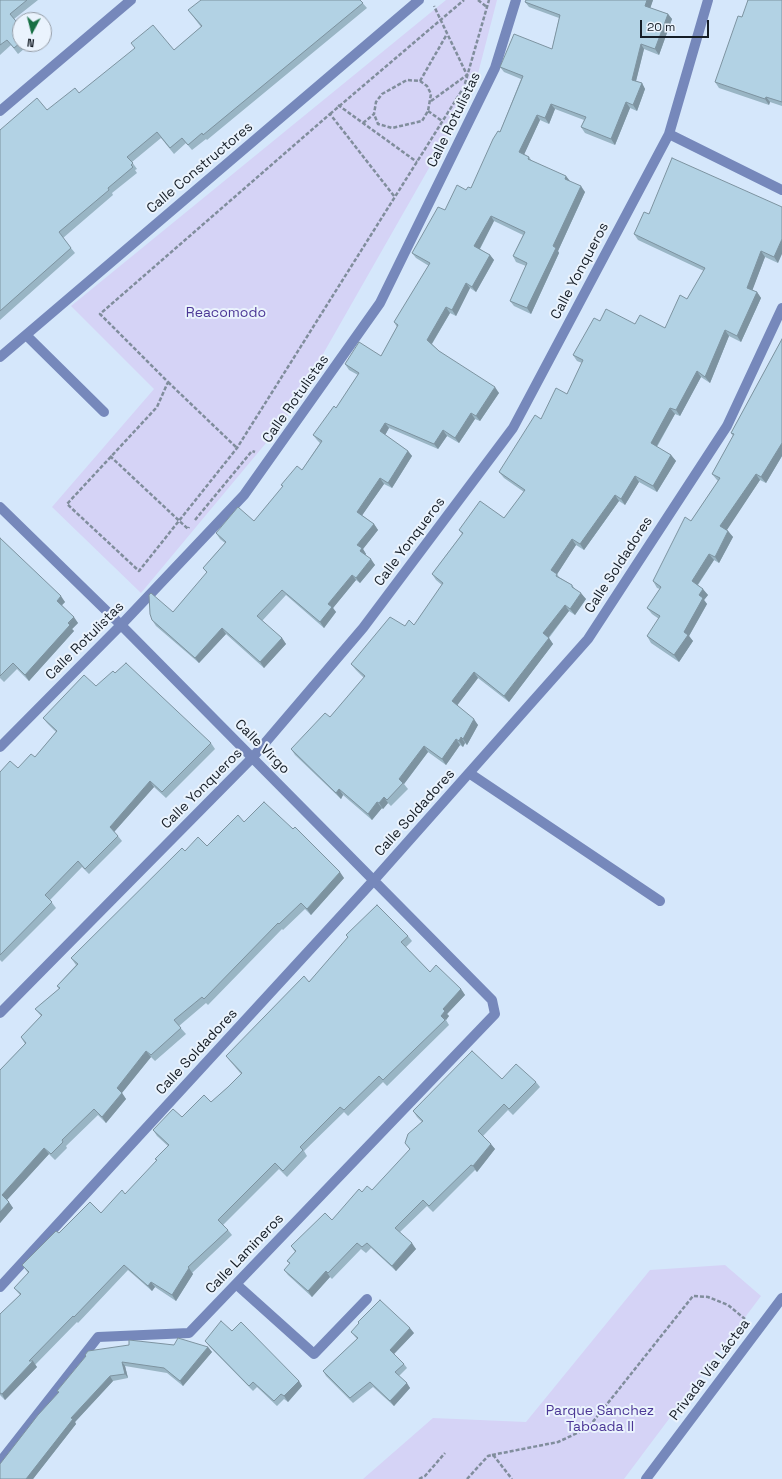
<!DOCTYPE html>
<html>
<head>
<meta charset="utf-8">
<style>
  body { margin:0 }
  #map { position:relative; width:782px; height:1479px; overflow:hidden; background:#d5e7fb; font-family:"Space Grotesk",sans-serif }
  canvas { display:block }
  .north { position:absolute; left:12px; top:12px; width:40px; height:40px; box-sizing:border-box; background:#eaf3fd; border:1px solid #959da7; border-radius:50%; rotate:187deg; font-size:11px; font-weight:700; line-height:16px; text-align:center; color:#151d26 }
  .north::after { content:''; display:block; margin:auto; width:14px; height:18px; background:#166f43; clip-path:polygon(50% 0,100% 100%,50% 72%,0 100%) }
  .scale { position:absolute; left:640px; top:20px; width:69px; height:18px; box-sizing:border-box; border:2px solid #151d26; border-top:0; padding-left:5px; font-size:12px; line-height:14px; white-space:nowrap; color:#151d26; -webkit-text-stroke:3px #eaf3fd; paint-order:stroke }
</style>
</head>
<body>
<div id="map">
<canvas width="782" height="1479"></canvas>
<div class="north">N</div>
<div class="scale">20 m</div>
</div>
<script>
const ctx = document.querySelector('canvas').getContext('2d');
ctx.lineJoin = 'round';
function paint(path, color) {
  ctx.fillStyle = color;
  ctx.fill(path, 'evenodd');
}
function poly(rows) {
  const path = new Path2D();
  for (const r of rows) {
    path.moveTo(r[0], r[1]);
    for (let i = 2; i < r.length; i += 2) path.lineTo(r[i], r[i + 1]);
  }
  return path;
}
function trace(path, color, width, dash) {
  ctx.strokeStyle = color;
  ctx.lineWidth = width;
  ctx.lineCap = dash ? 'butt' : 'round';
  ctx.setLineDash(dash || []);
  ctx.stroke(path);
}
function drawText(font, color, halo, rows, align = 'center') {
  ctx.font = font + ' "Space Grotesk",sans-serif';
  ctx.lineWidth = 4;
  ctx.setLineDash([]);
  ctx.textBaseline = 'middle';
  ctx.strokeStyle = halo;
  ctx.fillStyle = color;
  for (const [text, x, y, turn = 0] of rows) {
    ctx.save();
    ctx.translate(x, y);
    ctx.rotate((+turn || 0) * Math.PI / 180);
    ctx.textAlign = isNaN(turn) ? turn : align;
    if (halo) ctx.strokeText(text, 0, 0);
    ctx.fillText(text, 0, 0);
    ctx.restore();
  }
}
paint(poly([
  [446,0,497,0,474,89,286,419,141,593,52,507,154,389,71,306],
  [725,1265,761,1296,624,1479,363,1479,433,1418,526,1422,650,1270]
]), '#d5d3f6');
trace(poly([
  [478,0,487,7],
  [420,81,447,34],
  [431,101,467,75,434,6],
  [338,105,417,162],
  [428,111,442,121],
  [330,114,464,0],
  [363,123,374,114,376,102,382,94,407,80,420,81,427,86,431,94,428,111,422,121,392,128,378,124,374,114],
  [394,196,330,114,100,314,168,382,157,407,67,504,139,571,237,448,464,87,489,0],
  [168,382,237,448],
  [110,456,188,529,189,527],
  [195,520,252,451,255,452],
  [492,1455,558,1442,588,1428,693,1296,708,1297,728,1305,745,1319],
  [419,1479,425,1476,445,1453],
  [467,1479,488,1456,492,1455,494,1456,512,1479]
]), '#808d9c', 2.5, [4, 2]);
trace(poly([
  [0,111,131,0],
  [669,134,782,190],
  [26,335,104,412],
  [0,357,419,0],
  [0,507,121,625,492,1000,495,1014,189,1333,98,1337,0,1462],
  [0,747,121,625,244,495,380,303,495,68,516,0],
  [469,773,660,901],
  [0,1013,253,757,363,628,513,428,669,134,708,0],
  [236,1284,314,1354,367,1299],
  [0,1287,374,880,588,639,727,426,782,308],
  [646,1479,782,1298]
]), '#7688bb', 10);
paint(poly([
  [0,0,38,0,14,19,20,26,20,44,30,44,18,54,11,45,0,55],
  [360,0,367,8,207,140,206,139,192,150,186,143,174,154,161,138,132,162,137,169,135,170,137,173,112,193,113,195,63,238,75,253,0,320,0,130,47,110,79,93,174,50,201,27,188,10],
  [653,0,650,8,668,14,672,19,659,55,644,49,636,81,642,83,645,89,637,111,630,108,615,145,585,133,581,127,584,120,555,109,549,124,540,120,524,154,529,157,532,161,570,181,585,192,558,251,559,253,531,314,514,306,510,301,526,266,516,262,513,256,523,235,494,221,480,249,490,255,494,260,476,292,470,288,456,316,450,313,432,344,439,351,499,393,480,421,475,419,459,443,447,436,438,449,389,428,385,435,408,451,412,456,392,488,384,484,362,515,374,524,378,530,363,549,366,554,366,555,375,565,360,583,356,580,333,608,336,612,324,628,286,595,262,621,282,638,286,644,264,668,226,634,199,663,156,626,152,620,173,612,207,573,203,568,225,543,220,539,216,533,254,521,283,487,281,485,302,470,320,443,317,440,313,435,336,408,358,375,349,370,345,364,381,356,397,327,394,322,429,266,416,258,412,253,445,210,466,190,471,188,500,132,521,79,504,72,500,67,552,49,559,18,529,7,525,2],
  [782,0,782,106,770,102,769,105,719,88,715,82,742,17],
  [782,207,778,263,765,257,752,290,757,292,761,298,741,342,729,336,710,383,701,377,680,416,675,414,657,447,671,455,676,461,657,492,639,482,625,505,619,501,584,550,576,545,557,574,559,577,572,585,575,589,586,599,575,615,569,611,549,638,553,644,509,702,478,678,457,705,478,725,467,745,465,743,463,747,460,745,446,765,428,752,404,784,408,789,391,806,388,803,383,809,382,808,372,820,343,795,341,799,295,755,291,749,330,717,364,678,356,670,351,664,405,626,414,625,442,585,436,580,432,574,462,534,459,530,504,518,524,492,504,478,499,472,541,419,567,394,582,363,577,361,573,355,600,321,635,324,665,328,687,299,704,271,638,240,634,234,649,214],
  [782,339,782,456,766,483,760,480,726,530,728,531,733,537,719,563,714,560,698,585,708,595,704,600,707,604,689,636,693,641,679,662,651,643,647,636,659,619,652,614,647,608,660,589,657,588,653,581,691,521,718,481,717,480,712,474,733,436,731,433],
  [0,538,65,602,62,605,78,623,72,629,74,631,29,681,17,669,4,682,0,678],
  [115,673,211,743,215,749,166,798,154,787,114,832,118,836,122,841,89,874,82,867,50,900,56,908,2,962,0,960,0,772,18,768,35,757,56,732,47,723,43,718,96,686],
  [244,822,344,878,311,915,305,909,283,930,282,929,208,1005,206,1003,179,1026,186,1034,155,1061,151,1057,122,1093,126,1099,106,1123,98,1115,66,1146,67,1148,55,1160,49,1154,7,1200,13,1208,0,1223,0,1070,25,1044,21,1037,41,1016,35,1009,59,989,57,986,76,965,71,958,185,851,207,846],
  [346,935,408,936,412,941,406,947,430,972,461,989,465,995,447,1014,449,1016,446,1020,449,1025,387,1086,383,1082,348,1116,344,1112,304,1151,307,1156,287,1177,279,1169,223,1225,228,1230,232,1235,192,1273,193,1274,176,1301,155,1287,152,1291,128,1270,78,1323,77,1322,35,1365,37,1367,5,1400,0,1395,0,1314,20,1295,14,1288,28,1273,22,1265,59,1233,101,1213,125,1194,157,1161,155,1159,168,1146,157,1136,153,1130,182,1117,211,1102,228,1087,241,1074,230,1061,226,1056,309,982,348,938],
  [502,1079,536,1082,540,1087,513,1115,508,1110,483,1136,495,1149,477,1172,475,1170,433,1212,427,1206,400,1232,416,1249,396,1271,371,1248,366,1253,361,1249,332,1279,330,1277,312,1297,288,1275,284,1270,290,1264,287,1261,295,1252,291,1246,332,1220,362,1192,372,1190,410,1150,405,1143,422,1122,417,1117,413,1111],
  [232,1331,299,1381,302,1386,288,1402,284,1399,277,1406,257,1387,253,1391,209,1346,205,1341],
  [351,1332,414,1333,394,1354,404,1364,407,1368,399,1376,410,1388,394,1406,373,1387,353,1403,326,1376,323,1371,357,1339],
  [174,1345,208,1347,212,1352,183,1386,167,1373,125,1366,128,1378,113,1381,75,1422,76,1424,33,1479,0,1479,59,1393,57,1391,86,1356]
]), '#99b5c4');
paint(poly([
  [647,0,653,0,649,12,645,6],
  [668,14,672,19,659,55,655,49],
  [641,44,644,49,635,85,632,80],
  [642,83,645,89,637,111,633,105],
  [766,97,770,102,769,105,765,99],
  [626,102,630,108,615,145,611,139],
  [551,104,555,109,549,124,545,118],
  [537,115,540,120,523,157,519,152],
  [566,176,570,181,565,179],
  [581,186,585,192,558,251,559,253,531,314,527,308,553,246],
  [491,216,494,221,478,252,474,246],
  [782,239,782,254,778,263,774,257],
  [761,251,765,257,751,294,747,288],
  [490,255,494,260,476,292,472,287],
  [466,283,470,288,456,316,452,310],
  [757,292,761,298,741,342,737,336],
  [446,307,450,313,431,345,427,340],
  [725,330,729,336,710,383,705,377],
  [697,371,701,377,680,416,676,410],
  [495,387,499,393,480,421,476,416],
  [670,408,675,414,655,449,651,443],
  [471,413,475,419,459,443,455,438],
  [385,423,389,428,384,437,380,431],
  [443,430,447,436,438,449,434,444],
  [782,443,782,456,766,483,761,477],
  [408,451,412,456,392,488,388,483],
  [671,455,676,461,657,492,653,486],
  [756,474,760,480,725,533,720,526],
  [635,476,639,482,625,505,621,499],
  [380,478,384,484,361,517,357,512],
  [615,495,619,501,584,550,580,544],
  [374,524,378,530,363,549,366,554,364,557,360,551,357,545],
  [728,531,733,537,719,563,715,557],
  [572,539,576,545,556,576,551,570],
  [709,554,714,560,696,587,692,581],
  [371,559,375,565,360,583,356,578],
  [352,575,356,580,333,608,336,612,324,628,320,622,328,604],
  [703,589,708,595,704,600,707,604,689,636,693,641,679,662,674,655,699,595],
  [581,593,586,599,575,615,570,609],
  [61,596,65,602,61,606,57,601],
  [565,605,569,611,547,639,543,633],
  [74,617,78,623,72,629,74,631,29,681,25,675],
  [222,628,226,634,199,663,195,658],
  [282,638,286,644,264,668,260,662],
  [549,638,553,644,509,702,504,696],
  [474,672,478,678,456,707,452,701],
  [474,719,478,725,467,745,463,739],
  [461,737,465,743,463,747,459,741],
  [456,739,460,745,446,765,442,759],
  [424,746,428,752,404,784,399,779],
  [150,781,154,787,114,832,110,827],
  [339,789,343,795,341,799,336,793],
  [384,797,388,803,383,809,379,803],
  [377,802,382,808,372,820,368,814],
  [340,872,344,878,311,915,307,909],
  [461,989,465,995,447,1014,449,1016,446,1020,441,1016,443,1009],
  [146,1051,151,1057,121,1094,117,1088],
  [122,1093,126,1099,106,1123,102,1117],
  [491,1144,495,1149,477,1172,473,1166],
  [44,1148,49,1154,6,1201,2,1195],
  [9,1202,13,1208,0,1223,0,1212],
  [412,1243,416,1249,396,1271,392,1266],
  [189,1268,193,1274,176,1301,172,1295],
  [326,1271,330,1277,312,1297,308,1291],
  [151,1282,155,1287,152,1291,148,1286],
  [410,1328,414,1333,393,1355,390,1350],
  [208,1347,212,1352,183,1386,180,1381],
  [33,1361,37,1367,5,1400,2,1394],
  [122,1362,125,1366,128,1378,125,1374],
  [110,1376,113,1381,75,1422,76,1424,33,1479,26,1479,71,1418],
  [299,1381,302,1386,288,1402,284,1396],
  [407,1383,410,1388,394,1406,390,1401]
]), '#7d93a0');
const building = poly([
  [0,0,27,0,10,14,20,26,20,43,14,48,7,40,0,45,0,0],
  [201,0,360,0,363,3,203,135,202,133,188,145,182,138,170,148,157,132,127,157,133,163,131,165,133,167,108,188,109,190,59,232,71,248,0,311,0,130,37,98,47,110,75,88,79,93,135,48,131,43,153,25,174,50,202,26,188,10,201,0],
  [526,0,647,0,645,6,668,14,655,49,641,44,632,80,642,83,633,105,626,102,611,139,581,127,586,117,551,104,545,118,537,115,519,152,529,157,528,159,566,176,565,179,581,186,553,246,556,248,527,308,510,301,527,263,513,256,525,232,491,216,474,246,490,255,472,287,466,283,452,310,446,307,427,340,439,351,495,387,476,416,471,413,455,438,443,430,434,444,385,423,380,431,408,451,388,483,380,478,357,512,374,524,357,545,362,548,360,551,371,559,356,578,352,575,328,604,332,607,320,622,282,590,257,616,282,638,260,662,222,628,195,658,152,620,150,614,149,595,151,593,173,612,207,572,203,568,226,542,216,533,238,507,254,521,283,486,281,485,297,466,302,470,322,441,313,435,334,406,336,408,359,373,345,364,359,342,381,356,398,325,394,322,430,263,412,253,438,207,445,210,457,185,466,190,468,187,471,188,493,139,498,131,500,132,523,76,500,67,514,34,552,49,560,15,525,2,526,0],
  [748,0,782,0,782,102,766,97,765,99,715,82,738,16,742,17,748,0],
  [672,158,782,207,782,239,774,257,761,251,747,288,757,292,737,336,725,330,705,377,697,371,676,410,670,408,651,443,671,455,653,486,635,476,621,499,615,495,580,544,572,539,551,570,557,574,556,576,572,585,572,587,581,593,570,609,565,605,543,633,549,638,504,696,474,672,452,701,474,719,463,739,461,737,459,741,456,739,442,759,424,746,399,779,403,783,387,800,384,797,379,803,377,802,368,814,339,789,336,793,291,749,325,713,330,717,365,676,351,664,390,617,405,626,409,620,414,625,443,583,432,574,463,533,459,530,480,501,504,518,525,490,499,472,535,415,541,419,556,388,567,394,583,360,573,355,594,318,600,321,606,309,635,324,640,315,665,328,680,295,687,299,705,268,634,234,644,212,649,214,672,158],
  [782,339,782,443,761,477,756,474,720,526,728,531,715,557,709,554,692,581,703,589,699,595,703,598,684,632,688,635,674,655,647,636,660,616,647,608,661,587,653,581,685,517,691,521,720,478,712,474,734,434,731,433,782,339],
  [0,538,61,596,57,601,74,617,68,623,70,625,25,675,13,663,0,676,0,538],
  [126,663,211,743,162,792,150,781,110,827,118,836,85,869,78,861,45,895,52,902,0,955,0,772,10,761,18,768,31,754,35,757,57,731,43,718,84,675,96,686,113,671,115,673,126,663],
  [264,802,293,829,295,827,340,872,307,909,301,903,279,924,278,923,204,999,202,997,174,1020,181,1028,151,1055,146,1051,117,1088,122,1093,102,1117,94,1109,62,1140,63,1142,51,1154,44,1148,2,1195,9,1202,0,1212,0,1070,26,1043,21,1037,42,1015,35,1009,60,988,57,986,78,964,71,958,182,848,185,851,198,837,207,846,238,815,244,822,264,802],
  [377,905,408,936,401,942,430,972,436,965,461,989,443,1009,445,1011,441,1016,445,1020,383,1080,379,1076,344,1110,340,1107,300,1147,303,1150,283,1171,275,1163,218,1220,228,1230,188,1267,189,1268,172,1295,151,1282,148,1286,124,1265,74,1317,73,1316,29,1361,33,1361,2,1394,0,1393,0,1314,21,1294,14,1288,29,1272,22,1265,56,1231,59,1233,90,1202,101,1213,122,1190,125,1194,157,1160,155,1159,169,1145,153,1130,173,1109,182,1117,204,1095,211,1102,228,1087,242,1073,226,1056,304,976,309,982,348,937,346,935,377,905],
  [472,1051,502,1079,516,1064,536,1082,509,1109,504,1104,478,1131,491,1144,473,1166,471,1165,429,1206,423,1200,395,1228,412,1243,392,1266,367,1243,362,1247,357,1243,328,1273,326,1271,308,1291,284,1270,290,1263,287,1261,296,1251,291,1246,325,1213,332,1220,359,1189,362,1192,367,1186,372,1190,410,1149,405,1143,408,1134,423,1121,413,1111,472,1051],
  [380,1300,410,1328,390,1350,404,1364,395,1372,407,1383,390,1401,370,1382,350,1398,323,1371,358,1338,351,1332,359,1323,358,1322,380,1300],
  [221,1321,232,1331,241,1322,299,1381,284,1396,281,1394,274,1401,253,1382,249,1386,205,1341,221,1321],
  [178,1338,208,1347,180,1381,164,1368,122,1362,125,1374,110,1376,71,1418,73,1419,26,1479,0,1479,0,1464,38,1415,59,1392,57,1391,86,1356,85,1355,88,1351,129,1345,129,1340,174,1345,178,1338]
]);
paint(building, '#b2d2e4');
trace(building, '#7d93a0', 1);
drawText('14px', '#151d26', '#eaf3fd', [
  ["Calle Rotulistas",454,120,-64],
  ["Calle Constructores",200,168,-40],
  ["Calle Yonqueros",580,271,-62],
  ["Calle Rotulistas",296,399,-55],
  ["Calle Yonqueros",410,542,-53],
  ["Calle Soldadores",619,565,-57],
  ["Calle Rotulistas",85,641,-45],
  ["Calle Virgo",262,747,45],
  ["Calle Yonqueros",202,789,-45],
  ["Calle Soldadores",415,813,-48],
  ["Calle Soldadores",197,1052,-47],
  ["Calle Lamineros",245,1254,-46],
  ["Privada Vía Láctea",710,1370,-53]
]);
drawText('14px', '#4c3796', '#eaf3fd', [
  ["Reacomodo",226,313],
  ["Parque Sanchez",600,1411],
  ["Taboada II",600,1427]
]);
</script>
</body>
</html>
